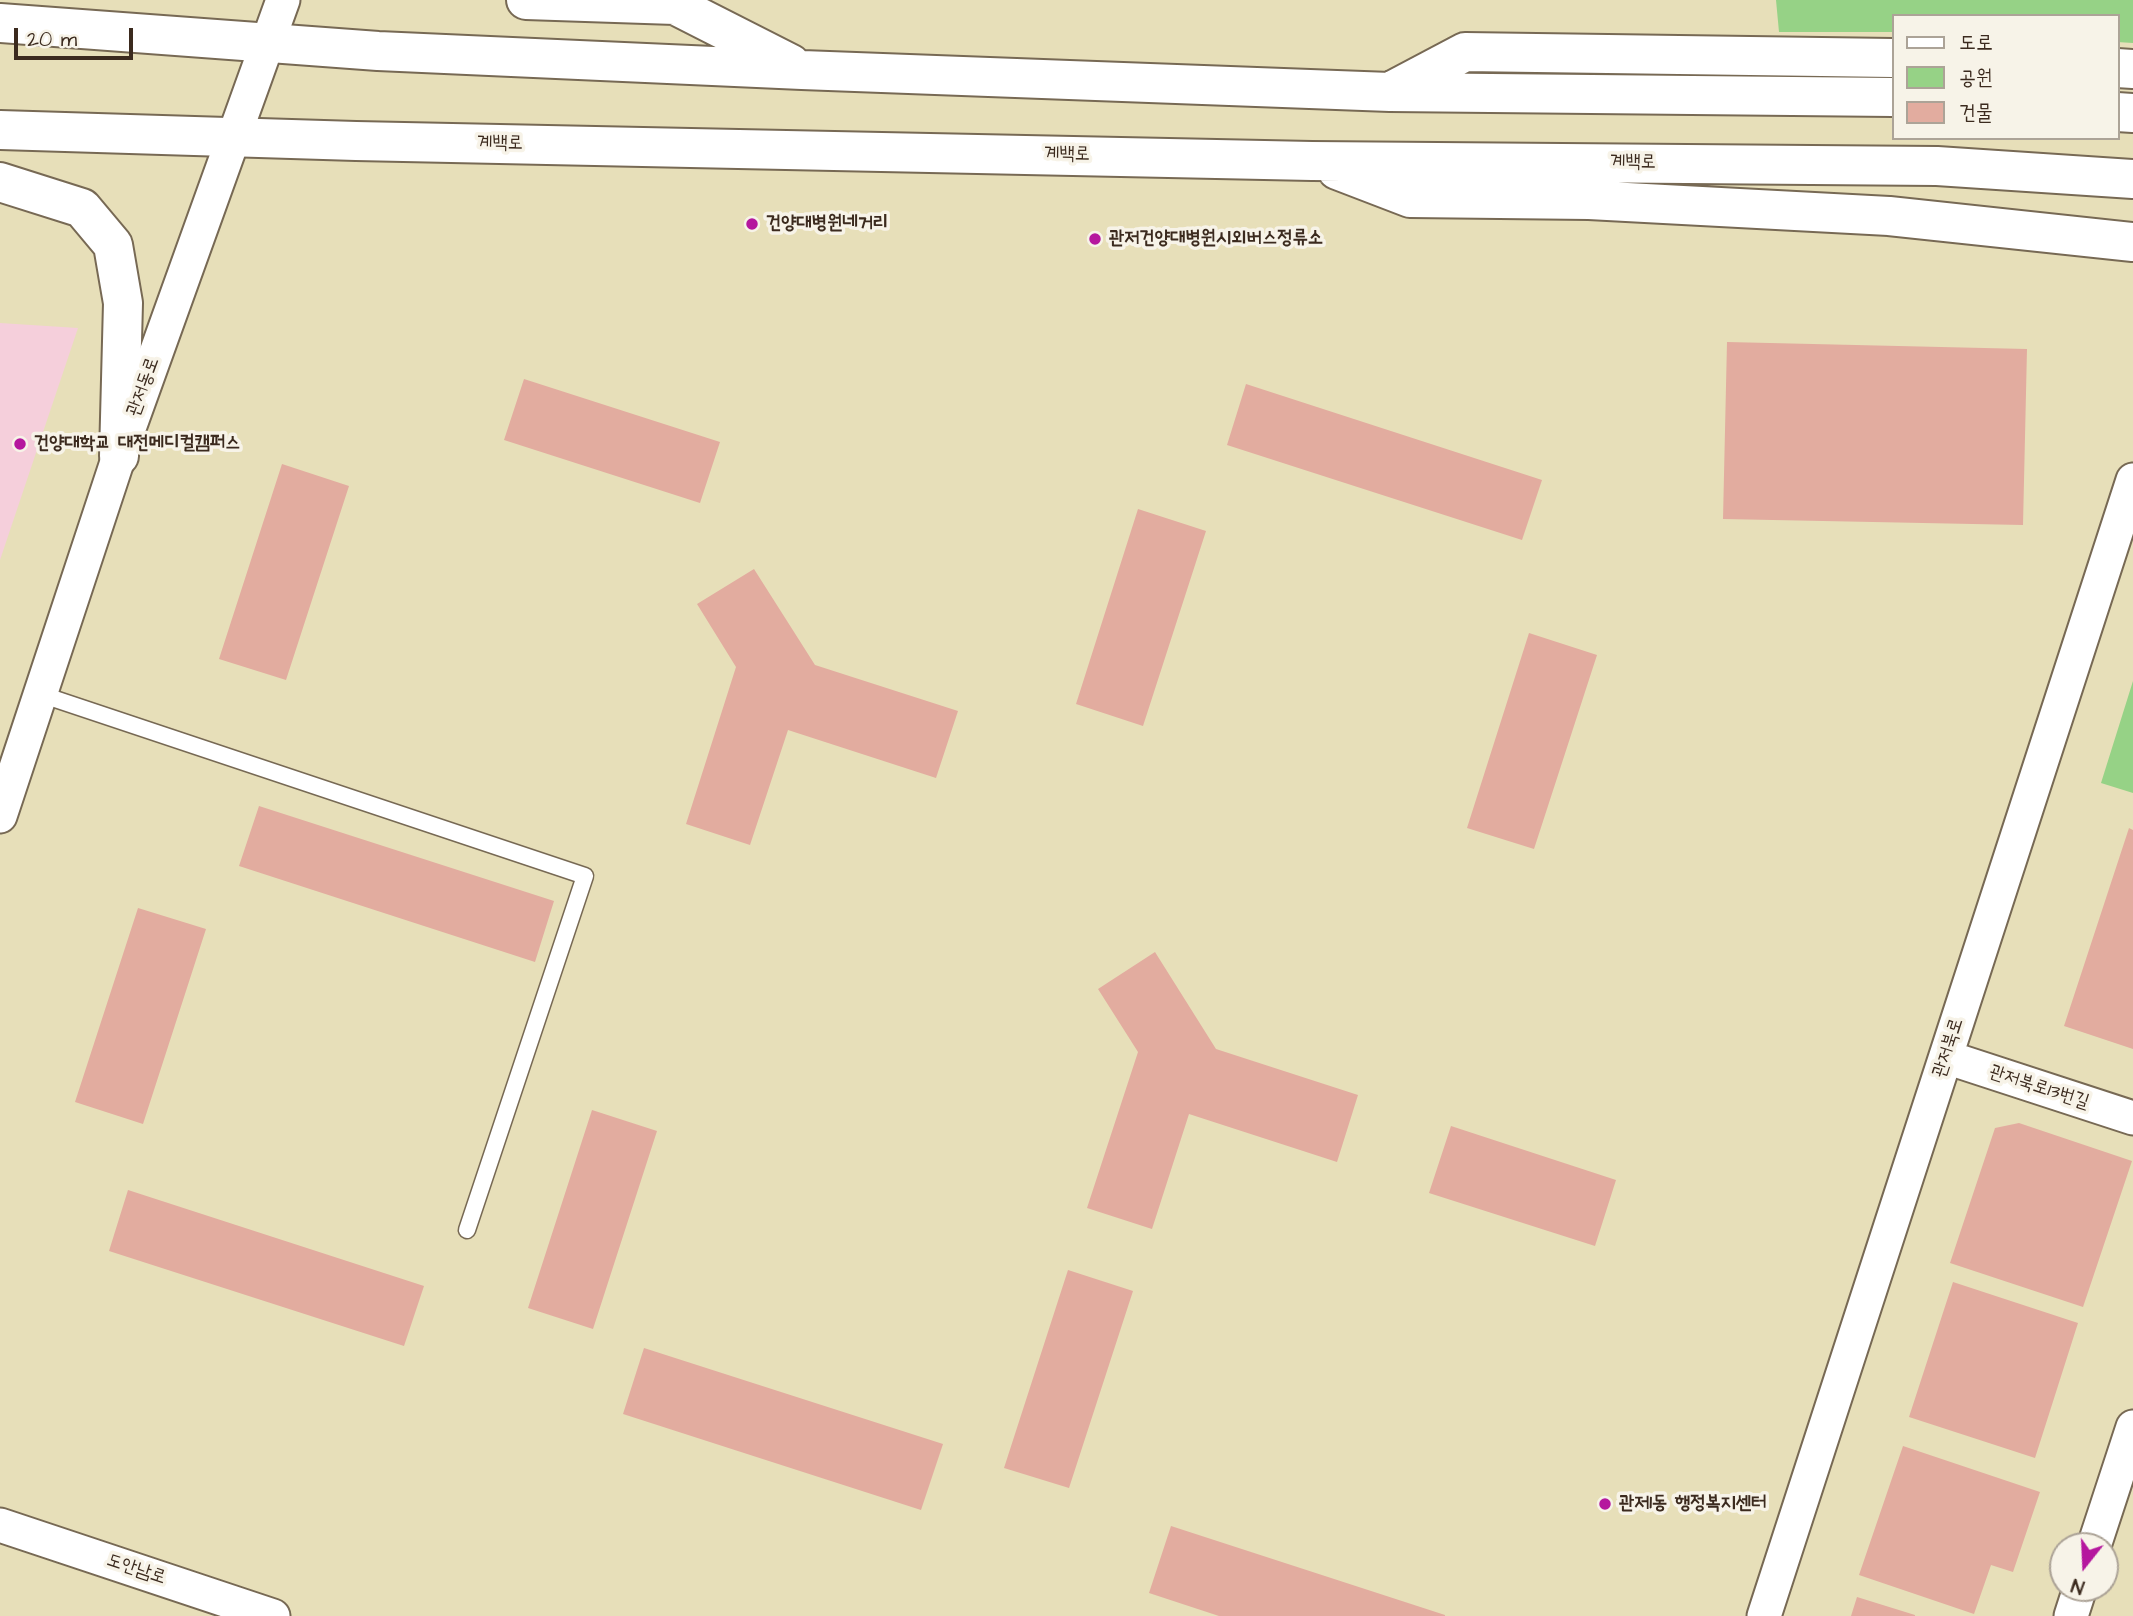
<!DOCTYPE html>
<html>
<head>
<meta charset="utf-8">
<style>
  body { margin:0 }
  #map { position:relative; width:2133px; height:1616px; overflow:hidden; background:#e7dfb9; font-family:"Architects Daughter","Poor Story",sans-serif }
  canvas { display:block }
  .legend { position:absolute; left:1892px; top:14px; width:228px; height:126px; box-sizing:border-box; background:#f7f3e8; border:2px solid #aca397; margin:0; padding:9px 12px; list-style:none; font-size:21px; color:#3b2a1e }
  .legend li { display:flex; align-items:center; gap:14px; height:35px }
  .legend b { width:35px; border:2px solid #aca397 }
  .north { position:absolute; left:2049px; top:1532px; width:70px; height:70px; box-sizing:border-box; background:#f7f3e8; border:2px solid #aca397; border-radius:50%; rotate:198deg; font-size:19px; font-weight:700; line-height:28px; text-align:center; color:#3b2a1e }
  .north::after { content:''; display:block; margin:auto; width:24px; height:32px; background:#b5179e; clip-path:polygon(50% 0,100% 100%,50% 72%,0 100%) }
  .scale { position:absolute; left:14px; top:28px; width:119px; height:32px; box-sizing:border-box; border:4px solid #3b2a1e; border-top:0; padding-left:9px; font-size:21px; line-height:24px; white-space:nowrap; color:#3b2a1e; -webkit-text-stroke:5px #f7f3e8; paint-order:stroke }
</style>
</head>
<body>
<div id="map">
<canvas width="2133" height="1616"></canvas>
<ul class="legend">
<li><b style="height:9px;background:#fff"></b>도로</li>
<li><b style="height:19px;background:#96d286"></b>공원</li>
<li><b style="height:19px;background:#e2ac9f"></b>건물</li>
</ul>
<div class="north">N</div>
<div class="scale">20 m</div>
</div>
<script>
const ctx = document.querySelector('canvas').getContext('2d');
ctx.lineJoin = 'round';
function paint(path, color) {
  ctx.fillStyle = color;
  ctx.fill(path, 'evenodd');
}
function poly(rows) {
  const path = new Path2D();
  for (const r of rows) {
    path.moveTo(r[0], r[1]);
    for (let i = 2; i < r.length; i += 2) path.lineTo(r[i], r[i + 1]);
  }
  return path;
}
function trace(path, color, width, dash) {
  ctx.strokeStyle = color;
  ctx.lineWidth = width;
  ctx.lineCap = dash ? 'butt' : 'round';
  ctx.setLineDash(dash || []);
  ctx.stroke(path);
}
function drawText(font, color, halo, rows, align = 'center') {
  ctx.font = font + ' "Architects Daughter","Poor Story",sans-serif';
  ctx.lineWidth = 7;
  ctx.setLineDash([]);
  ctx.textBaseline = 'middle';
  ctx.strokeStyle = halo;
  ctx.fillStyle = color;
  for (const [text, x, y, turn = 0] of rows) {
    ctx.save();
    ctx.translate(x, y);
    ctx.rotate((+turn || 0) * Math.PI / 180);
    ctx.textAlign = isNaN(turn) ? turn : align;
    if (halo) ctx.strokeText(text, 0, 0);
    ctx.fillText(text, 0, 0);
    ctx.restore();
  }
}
paint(poly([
  [0,323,78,328,0,560]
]), '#f5cfdb');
paint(poly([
  [1776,0,2133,0,2133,43,2117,42,2117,16,1893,16,1893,32,1779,32],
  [2133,681,2133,793,2101,783]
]), '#96d286');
paint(poly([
  [1727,342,2027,349,2023,525,1723,519],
  [524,379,720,442,700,503,504,440],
  [1246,384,1542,480,1522,540,1227,445],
  [282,464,349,486,286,680,219,659],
  [1138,509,1206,531,1143,726,1076,704],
  [754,569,815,665,958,711,936,778,788,730,750,845,686,824,736,667,697,604],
  [1529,633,1597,655,1534,849,1467,828],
  [259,806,554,901,535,962,239,866],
  [2129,828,2133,830,2133,1049,2064,1026],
  [138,908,206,929,143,1124,75,1102],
  [1155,952,1216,1049,1358,1095,1337,1162,1189,1114,1152,1229,1087,1208,1138,1052,1098,989],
  [592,1110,657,1131,593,1329,528,1308],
  [2019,1123,2132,1161,2083,1307,1950,1263,1995,1128],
  [1451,1126,1616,1180,1595,1246,1429,1193],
  [128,1190,424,1286,404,1346,109,1251],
  [1068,1270,1133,1291,1069,1488,1004,1468],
  [1953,1282,2078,1323,2035,1458,1909,1417],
  [644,1348,943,1444,921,1510,623,1414],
  [1903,1446,2040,1492,2013,1572,1991,1565,1974,1614,1859,1575],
  [1171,1526,1445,1615,1445,1616,1219,1616,1149,1593],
  [1857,1597,1915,1615,1915,1616,1851,1616]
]), '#e2ac9f');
const lane = poly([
  [40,694,585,876,467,1230]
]);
const street = poly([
  [0,816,119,456,283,0],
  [1946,1057,2133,1118],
  [0,1525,273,1616],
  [2094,1546,2133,1427],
  [1764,1616,2133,480],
  [2071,1616,2080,1588]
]);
const primary = poly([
  [526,0,675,5,791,64],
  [0,23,378,51,802,70,1390,92,1893,97],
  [2117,68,2133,69],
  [1395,89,1465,52,1893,58],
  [2117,112,2133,113],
  [0,130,356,141,1312,161,1937,166,2133,179],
  [1337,170,1410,198,1589,200,1889,216,2133,242],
  [0,182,82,208,113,245,123,303,119,456]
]);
trace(lane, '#776954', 19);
trace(street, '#776954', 37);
trace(primary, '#776954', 42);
trace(lane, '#fff', 16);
trace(street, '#fff', 33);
trace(primary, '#fff', 38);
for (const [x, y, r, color] of [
  [752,224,7,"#b5179e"],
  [1095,239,7,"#b5179e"],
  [20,444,7,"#b5179e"],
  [1605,1504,7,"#b5179e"]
]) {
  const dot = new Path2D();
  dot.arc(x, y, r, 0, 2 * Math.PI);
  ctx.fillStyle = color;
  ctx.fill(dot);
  trace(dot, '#f7f3e8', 2.5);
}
drawText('19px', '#3b2a1e', '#f7f3e8', [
  ["계백로",500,144,1],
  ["계백로",1067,155,1],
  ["계백로",1633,163,1],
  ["관저동로",144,387,-70],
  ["관저북로",1949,1048,-72],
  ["관저북로13번길",2039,1088,18],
  ["도안남로",136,1570,18]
]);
drawText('bold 19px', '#3b2a1e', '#f7f3e8', [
  ["건양대병원네거리",766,224],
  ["관저건양대병원시외버스정류소",1109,239],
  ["건양대학교 대전메디컬캠퍼스",34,444],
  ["관저1동 행정복지센터",1619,1504]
], 'left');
</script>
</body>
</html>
